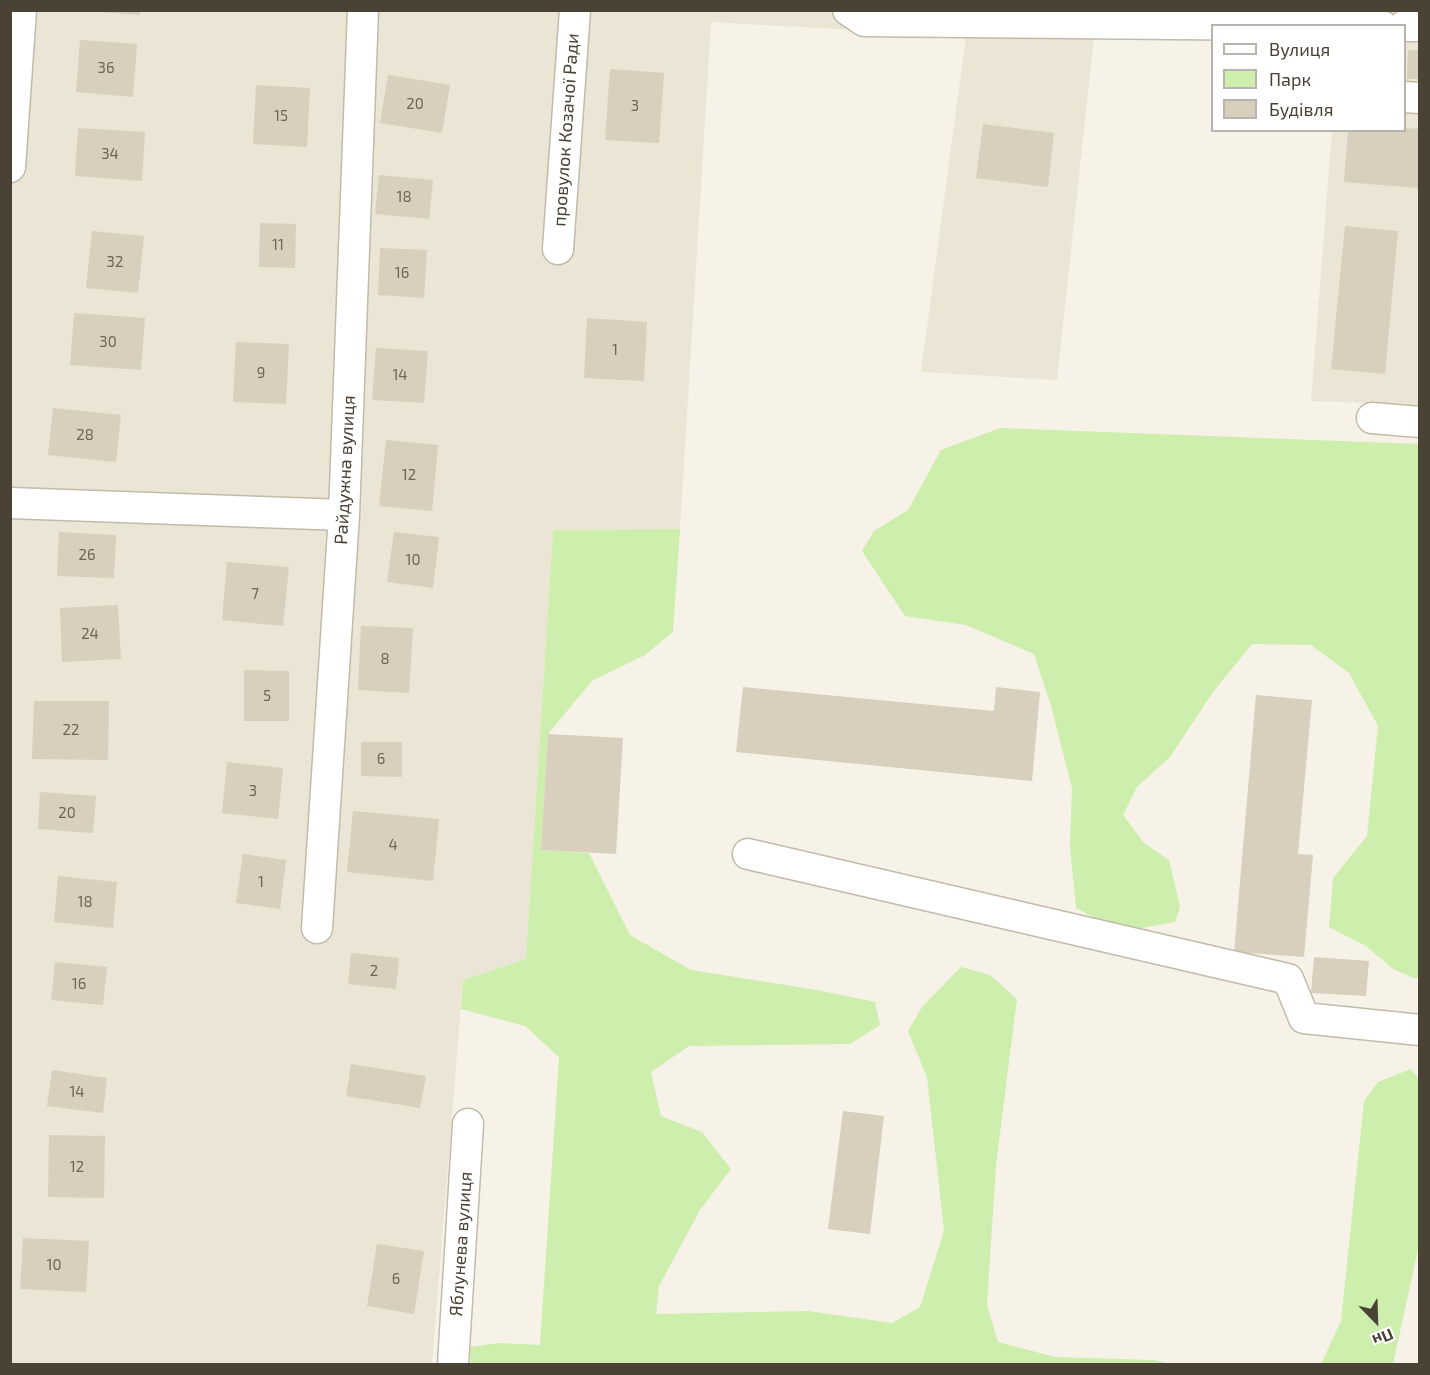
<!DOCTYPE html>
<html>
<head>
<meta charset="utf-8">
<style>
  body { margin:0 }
  #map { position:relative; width:1430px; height:1375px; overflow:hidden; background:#f6f2e8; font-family:"Exo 2",sans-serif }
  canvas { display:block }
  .frame { position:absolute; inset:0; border:12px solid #4a4335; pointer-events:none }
  .legend { position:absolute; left:1211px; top:24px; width:195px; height:108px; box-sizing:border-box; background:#fff; border:2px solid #b7b4ae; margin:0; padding:8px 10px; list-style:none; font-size:18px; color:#4a4335 }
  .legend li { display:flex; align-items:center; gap:12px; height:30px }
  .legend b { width:30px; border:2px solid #b7b4ae }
  .north { position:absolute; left:1346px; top:1291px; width:60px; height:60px; -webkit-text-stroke:4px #fff; paint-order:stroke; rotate:157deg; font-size:16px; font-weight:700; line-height:24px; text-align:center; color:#4a4335 }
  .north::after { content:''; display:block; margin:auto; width:21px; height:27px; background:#4a4335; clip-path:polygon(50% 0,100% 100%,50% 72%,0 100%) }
</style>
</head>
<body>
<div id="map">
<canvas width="1430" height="1375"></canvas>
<div class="frame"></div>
<ul class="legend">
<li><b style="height:8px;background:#fff"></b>Вулиця</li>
<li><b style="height:16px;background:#cdeeac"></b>Парк</li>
<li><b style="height:16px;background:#d8cfbc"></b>Будівля</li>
</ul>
<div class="north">Пн</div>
</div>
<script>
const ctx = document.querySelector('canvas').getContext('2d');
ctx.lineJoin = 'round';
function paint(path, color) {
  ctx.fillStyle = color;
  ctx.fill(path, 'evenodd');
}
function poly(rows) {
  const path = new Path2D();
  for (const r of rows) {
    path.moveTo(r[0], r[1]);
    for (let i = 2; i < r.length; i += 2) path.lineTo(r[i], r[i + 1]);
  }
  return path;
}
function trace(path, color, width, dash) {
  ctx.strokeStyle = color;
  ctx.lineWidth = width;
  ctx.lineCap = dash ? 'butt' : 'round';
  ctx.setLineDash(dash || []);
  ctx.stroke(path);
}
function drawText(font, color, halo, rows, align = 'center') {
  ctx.font = font + ' "Exo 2",sans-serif';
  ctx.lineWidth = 4.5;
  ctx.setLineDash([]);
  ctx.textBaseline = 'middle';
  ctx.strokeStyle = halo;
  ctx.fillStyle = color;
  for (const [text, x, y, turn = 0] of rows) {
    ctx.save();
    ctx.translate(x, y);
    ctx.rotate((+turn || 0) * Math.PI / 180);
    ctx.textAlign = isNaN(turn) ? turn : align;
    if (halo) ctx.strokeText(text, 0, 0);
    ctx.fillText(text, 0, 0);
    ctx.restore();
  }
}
paint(poly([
  [10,11,1419,11,1419,405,1311,401,1332,131,1404,130,1404,26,1094,37,1057,380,921,372,966,36,711,22,680,529,553,530,526,959,463,980,432,1364,11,1364]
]), '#eae5d5');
paint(poly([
  [1000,428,1419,444,1419,978,1414,978,1393,969,1366,946,1329,927,1333,878,1367,836,1378,726,1349,673,1311,645,1252,644,1213,692,1170,757,1137,787,1123,815,1144,843,1169,860,1180,907,1175,922,1121,932,1076,908,1070,846,1072,788,1051,706,1034,654,966,625,905,616,862,551,874,531,908,510,941,450],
  [680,529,673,632,645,655,592,681,548,734,541,850,589,853,630,935,691,970,817,990,875,1002,880,1025,850,1044,689,1046,651,1072,661,1116,702,1132,731,1169,700,1210,659,1286,656,1314,808,1311,892,1323,920,1307,944,1231,927,1077,908,1031,922,1007,961,967,990,975,1017,999,996,1165,987,1305,998,1342,1055,1357,1154,1360,1169,1364,471,1364,469,1347,499,1343,540,1345,559,1057,525,1026,461,1009,463,980,526,959,553,530],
  [1411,1069,1420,1081,1419,1245,1393,1364,1321,1364,1341,1321,1364,1101,1378,1082]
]), '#cdeeac');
paint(poly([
  [101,10,140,10,140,15,101,12],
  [80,40,137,44,133,97,76,92],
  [1408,50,1420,50,1420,79,1407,79],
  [610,69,664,73,659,143,605,140],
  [388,75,450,85,442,133,380,123],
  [256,85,310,88,307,147,253,144],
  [983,124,1054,133,1048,187,976,178],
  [78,128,145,132,142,181,75,176],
  [1404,128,1420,129,1418,188,1344,182,1348,130,1404,130],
  [379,175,433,180,429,219,375,214],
  [260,223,296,224,295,268,259,267],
  [1345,226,1398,231,1385,374,1331,369],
  [92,231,144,236,138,293,86,288],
  [380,248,427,250,424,298,378,295],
  [74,313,145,318,141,370,70,365],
  [587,318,647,322,644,381,584,378],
  [236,342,289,344,286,404,233,402],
  [376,348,428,351,424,403,372,400],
  [53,408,121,415,116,462,48,455],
  [386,440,438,445,432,511,379,506],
  [59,532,116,535,114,578,57,576],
  [394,532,439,537,433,588,387,582],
  [227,562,289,567,283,626,222,620],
  [118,605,121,659,62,662,60,608],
  [361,626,413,628,409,693,358,690],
  [244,670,289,671,289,721,244,721],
  [743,687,994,711,996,687,1040,692,1032,781,736,752],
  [1256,695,1312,700,1298,854,1313,855,1304,957,1234,952],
  [34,701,109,701,108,760,32,759],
  [548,734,623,738,616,854,541,850],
  [361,742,402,742,402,777,361,776],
  [227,762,283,768,278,819,222,813],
  [40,792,96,796,93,833,38,829],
  [353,811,439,819,433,881,347,872],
  [243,854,286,860,280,909,236,903],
  [58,876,117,882,113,928,54,922],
  [351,953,399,958,396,989,348,984],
  [1314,957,1369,961,1366,996,1311,993],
  [55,962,107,967,103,1005,51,1000],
  [351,1064,426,1076,420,1108,346,1096],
  [52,1070,107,1078,103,1113,47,1106],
  [843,1111,884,1116,870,1234,828,1229],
  [49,1135,105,1136,104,1198,48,1197],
  [23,1238,89,1241,86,1292,20,1289],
  [377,1244,424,1251,414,1314,367,1306]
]), '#d8cfbc');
const minor = poly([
  [848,10,864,21,1382,26],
  [1404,26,1420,26],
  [1404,97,1420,98],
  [10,167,21,10],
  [558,249,575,10],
  [1372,418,1420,422],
  [10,503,344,515],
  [748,854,1288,979,1304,1018,1420,1030],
  [317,928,344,515,363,10],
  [453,1364,468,1124]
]);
trace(minor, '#c2bba9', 33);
trace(minor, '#fff', 30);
drawText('15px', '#6e6657', null, [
  ["36",106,68],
  ["20",415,104],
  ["3",635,106],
  ["15",281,116],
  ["34",110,154],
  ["18",404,197],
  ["11",278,245],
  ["32",115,262],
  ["16",402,273],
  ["30",108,342],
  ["1",615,350],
  ["9",261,373],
  ["14",400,375],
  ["28",85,435],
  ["12",409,475],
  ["26",87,555],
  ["10",413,560],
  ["7",255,594],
  ["24",90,634],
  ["8",385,659],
  ["5",267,696],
  ["22",71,730],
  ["6",381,759],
  ["3",253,791],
  ["20",67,813],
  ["4",393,845],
  ["1",261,882],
  ["18",85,902],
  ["2",374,971],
  ["16",79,984],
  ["14",77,1092],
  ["12",77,1167],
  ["10",54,1265],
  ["6",396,1279]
]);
drawText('18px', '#4a4335', '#fff', [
  ["провулок Козачої Ради",566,130,-86],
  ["Райдужна вулиця",345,470,-87],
  ["Яблунева вулиця",461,1244,-86]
]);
</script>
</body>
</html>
